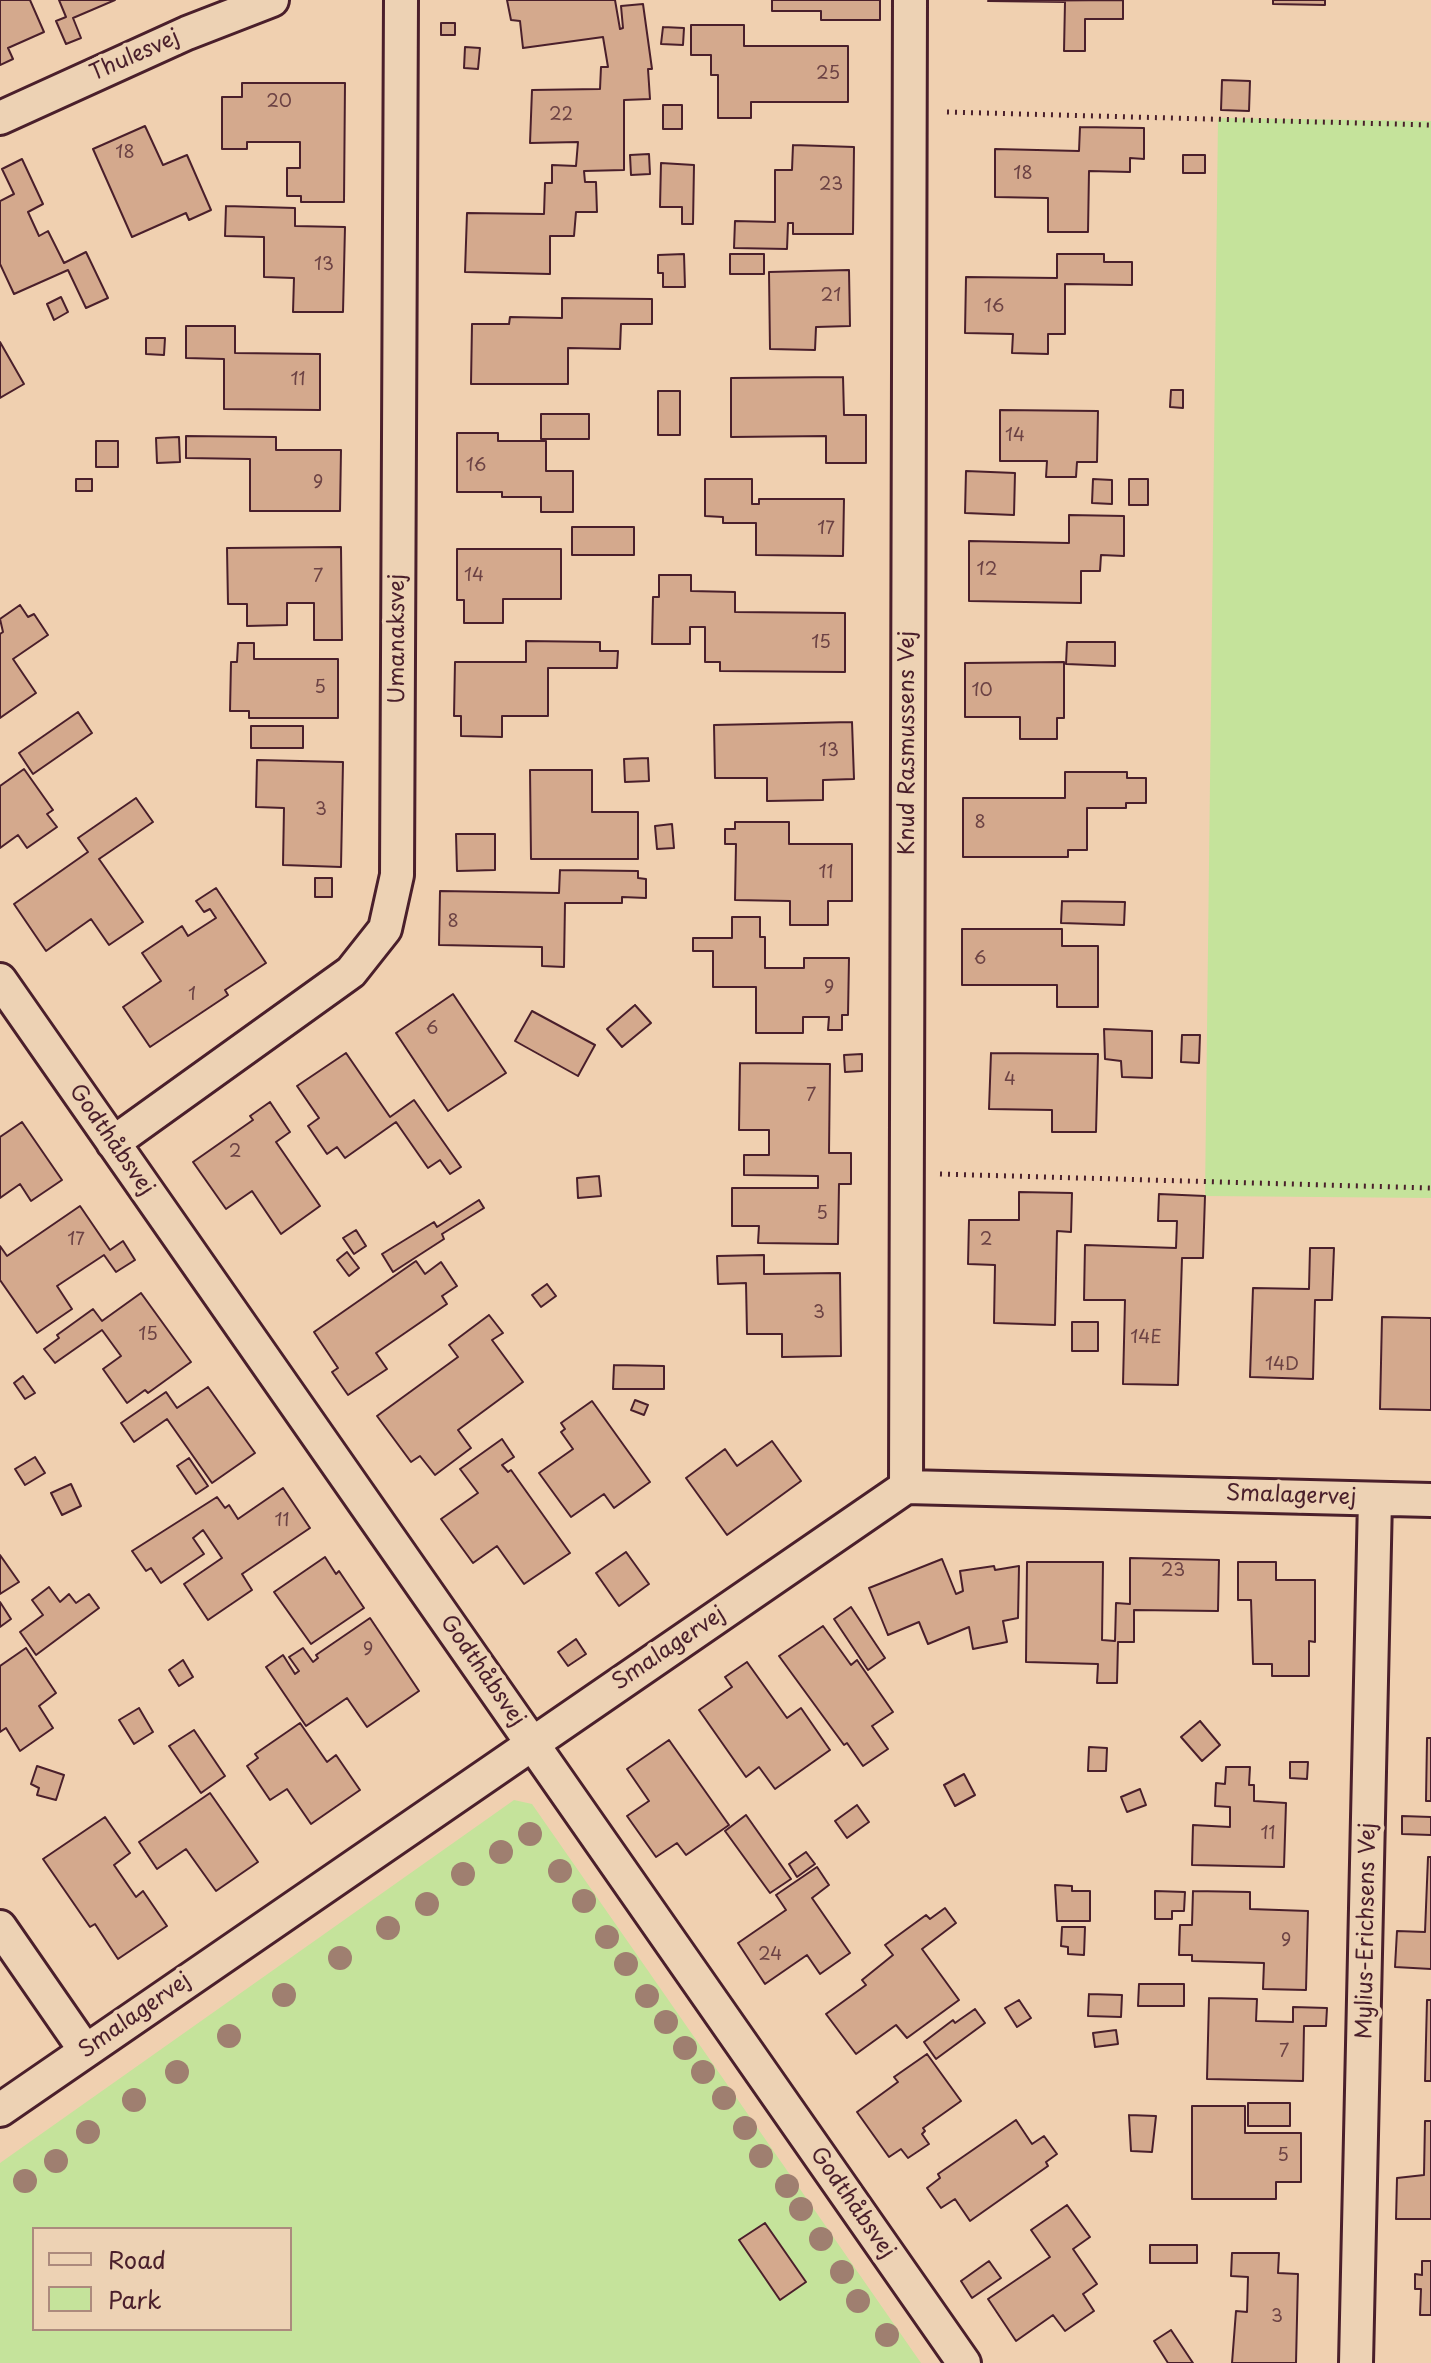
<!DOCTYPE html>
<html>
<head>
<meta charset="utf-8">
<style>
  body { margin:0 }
  #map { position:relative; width:1431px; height:2363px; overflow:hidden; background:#f0d0b0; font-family:"Playpen Sans",sans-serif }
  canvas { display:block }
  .legend { position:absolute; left:32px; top:2227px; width:260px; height:104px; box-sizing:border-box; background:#edd2b4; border:2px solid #ac8a7d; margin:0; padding:10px 14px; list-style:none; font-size:24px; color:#4a1f2b }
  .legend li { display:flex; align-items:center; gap:16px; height:40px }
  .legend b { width:40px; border:2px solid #ac8a7d }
</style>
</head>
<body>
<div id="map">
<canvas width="1431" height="2363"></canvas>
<ul class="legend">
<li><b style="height:10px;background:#edd2b4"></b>Road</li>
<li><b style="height:22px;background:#c5e39b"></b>Park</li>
</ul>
</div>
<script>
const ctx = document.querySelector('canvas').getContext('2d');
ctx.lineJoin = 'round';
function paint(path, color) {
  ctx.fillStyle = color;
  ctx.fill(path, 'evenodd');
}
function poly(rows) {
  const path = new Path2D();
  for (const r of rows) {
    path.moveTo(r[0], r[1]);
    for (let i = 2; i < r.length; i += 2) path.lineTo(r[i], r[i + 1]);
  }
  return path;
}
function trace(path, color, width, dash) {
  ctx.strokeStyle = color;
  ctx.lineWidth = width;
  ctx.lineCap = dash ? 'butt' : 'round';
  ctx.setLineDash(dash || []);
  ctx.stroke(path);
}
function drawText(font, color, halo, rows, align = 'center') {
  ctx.font = font + ' "Playpen Sans",sans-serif';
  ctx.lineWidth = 8;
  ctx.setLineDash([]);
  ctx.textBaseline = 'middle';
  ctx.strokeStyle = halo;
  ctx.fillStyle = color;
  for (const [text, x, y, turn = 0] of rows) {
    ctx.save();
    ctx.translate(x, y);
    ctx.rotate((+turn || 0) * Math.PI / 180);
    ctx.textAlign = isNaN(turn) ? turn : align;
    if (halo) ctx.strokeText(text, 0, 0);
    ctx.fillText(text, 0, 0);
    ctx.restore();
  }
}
paint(poly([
  [1218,118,1431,121,1431,1198,1205,1196],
  [514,1800,532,1804,921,2363,0,2363,0,2163],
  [34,2229,290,2229,290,2329,34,2329]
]), '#c5e39b');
const building = poly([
  [0,0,30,0,44,32,8,48,13,59,0,65,0,0],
  [59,0,115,0,73,18,81,38,66,44,56,21,66,17,59,0],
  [507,0,615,0,620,29,623,28,621,6,643,4,652,69,648,69,650,99,624,100,624,170,584,171,585,182,596,182,597,212,576,212,574,236,550,236,550,274,465,272,467,213,544,214,545,183,552,183,552,165,576,166,578,142,530,143,532,90,600,89,601,67,608,67,603,37,523,48,520,21,511,20,507,0],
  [772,0,880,0,880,20,821,20,821,11,772,11,772,0],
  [1123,0,1123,19,1085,19,1085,51,1064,51,1065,2,988,1,1123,0],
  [1273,0,1325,0,1325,5,1273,4,1273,0],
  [441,23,455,23,455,35,441,35,441,23],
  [691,25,744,25,744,46,848,46,848,102,751,102,751,118,718,118,718,75,711,75,711,55,691,55,691,25],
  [663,27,684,28,683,45,661,44,663,27],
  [465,47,480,48,478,69,464,68,465,47],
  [1222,80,1250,81,1249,111,1221,110,1222,80],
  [242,83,345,83,344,202,301,202,301,196,287,196,287,168,300,168,300,142,247,142,247,149,222,149,222,97,242,97,242,83],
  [663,105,682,105,682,129,663,129,663,105],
  [145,126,163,165,187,155,211,210,189,220,186,213,132,237,93,149,145,126],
  [1080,127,1144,128,1144,159,1130,158,1130,172,1089,171,1088,232,1048,232,1048,198,995,197,995,149,1079,151,1080,127],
  [793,145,854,147,853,234,793,234,793,223,788,223,787,249,734,248,735,221,775,222,775,170,792,170,793,145],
  [649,154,650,174,631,175,630,155,649,154],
  [1183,155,1205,155,1205,173,1183,173,1183,155],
  [22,159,43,204,28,212,39,236,48,231,64,263,86,252,108,298,86,308,68,270,14,294,0,264,0,201,14,194,2,169,22,159],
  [661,163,694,165,693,224,682,224,682,207,660,207,661,163],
  [226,206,295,208,295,226,345,227,343,312,293,312,294,278,264,277,264,237,225,236,226,206],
  [684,254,685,287,663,287,663,273,658,273,658,255,684,254],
  [730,254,764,254,764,274,730,274,730,254],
  [1057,254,1104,254,1104,262,1132,262,1132,285,1065,284,1065,334,1048,334,1048,354,1012,353,1013,334,965,333,966,277,1057,278,1057,254],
  [849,270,850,326,816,327,815,350,770,349,769,272,849,270],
  [61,297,68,312,54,320,47,304,61,297],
  [562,298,652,299,652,324,621,324,620,349,568,348,568,384,471,384,472,324,509,324,510,317,562,318,562,298],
  [186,326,235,326,235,353,320,354,320,410,224,409,224,359,186,358,186,326],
  [146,338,165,338,164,355,146,354,146,338],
  [0,342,24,384,0,398,0,342],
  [843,377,844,415,866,415,866,463,826,463,826,436,731,437,731,378,843,377],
  [1171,390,1183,390,1183,408,1170,407,1171,390],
  [658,391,680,391,680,435,658,435,658,391],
  [1000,410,1098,411,1097,462,1077,462,1076,477,1046,477,1047,461,1000,461,1000,410],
  [541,414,589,414,589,439,541,439,541,414],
  [457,433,498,433,498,441,546,441,546,471,573,471,573,512,541,512,541,497,502,497,502,492,457,492,457,433],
  [186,436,276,437,276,450,341,450,340,511,250,511,250,459,186,458,186,436],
  [179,437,180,462,157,463,156,438,179,437],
  [96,441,118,441,118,467,96,467,96,441],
  [966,471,1015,473,1014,515,965,513,966,471],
  [76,479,92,479,92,491,76,491,76,479],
  [705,479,752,479,752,504,759,504,759,499,844,499,843,556,756,555,756,523,723,523,723,517,705,516,705,479],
  [1093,479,1112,480,1112,504,1092,503,1093,479],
  [1129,479,1148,479,1148,505,1129,505,1129,479],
  [1069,515,1124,516,1124,556,1101,555,1100,571,1081,571,1081,603,969,601,969,541,1069,543,1069,515],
  [572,527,634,527,634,555,572,555,572,527],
  [341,547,342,640,314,640,314,603,287,603,287,625,247,626,247,604,228,604,227,548,341,547],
  [457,549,561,549,561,599,503,599,503,623,464,623,464,600,457,600,457,549],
  [659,575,691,575,691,591,735,592,735,612,845,613,845,672,720,671,720,662,705,662,705,627,690,627,690,644,652,644,653,597,659,597,659,575],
  [20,605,28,617,34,614,48,635,13,659,36,693,0,718,0,634,3,632,0,619,20,605],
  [526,641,600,642,600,651,618,651,617,668,548,668,548,716,502,716,502,737,461,736,461,716,454,716,455,662,526,662,526,641],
  [1067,642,1115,642,1115,666,1066,664,1067,642],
  [238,643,254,643,254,659,338,659,338,718,249,718,249,711,230,711,231,662,237,662,238,643],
  [1064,662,1064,718,1057,718,1057,739,1020,739,1020,717,965,717,965,663,1064,662],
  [78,712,92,733,33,774,19,753,78,712],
  [852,722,854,779,823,780,823,800,767,801,767,778,715,778,714,725,852,722],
  [251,726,303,726,303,748,251,748,251,726],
  [648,758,649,781,625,782,624,759,648,758],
  [257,760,343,762,341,867,283,865,284,808,256,807,257,760],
  [24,769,53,810,47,814,57,827,27,848,18,835,0,848,0,786,24,769],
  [530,770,592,770,592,812,638,812,638,859,531,859,530,770],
  [1065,772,1127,772,1127,778,1146,778,1146,803,1126,803,1126,808,1087,808,1087,850,1068,850,1068,857,963,857,963,798,1065,798,1065,772],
  [136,798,153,822,99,859,143,922,109,945,91,919,46,951,14,904,88,852,78,838,136,798],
  [735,822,789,822,789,844,852,844,852,901,828,901,828,925,790,925,790,901,735,900,736,844,725,844,725,829,735,829,735,822],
  [672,824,674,848,657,849,655,826,672,824],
  [456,834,495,834,495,870,457,871,456,834],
  [560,870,638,871,638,878,646,879,646,898,622,897,622,903,565,903,564,967,542,966,542,947,439,945,440,891,559,893,560,870],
  [315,878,332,878,332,897,315,897,315,878],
  [216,888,266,963,225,990,228,995,150,1047,123,1007,161,981,142,953,182,926,188,936,216,918,210,909,204,912,196,901,216,888],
  [1062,901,1125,902,1124,925,1061,923,1062,901],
  [732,917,760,917,760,937,765,937,765,968,804,968,804,958,849,958,848,1015,842,1015,842,1030,828,1030,829,1017,803,1017,803,1033,756,1033,756,987,713,987,713,951,693,951,693,938,732,938,732,917],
  [962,929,1062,929,1062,946,1098,946,1098,1007,1057,1007,1057,985,962,985,962,929],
  [453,994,506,1073,448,1111,396,1033,453,994],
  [635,1005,651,1023,622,1047,607,1029,635,1005],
  [532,1011,595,1045,578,1076,515,1041,532,1011],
  [1104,1029,1152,1031,1152,1078,1122,1077,1121,1061,1105,1059,1104,1029],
  [1182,1035,1200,1035,1199,1063,1181,1062,1182,1035],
  [346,1053,390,1117,414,1100,461,1167,450,1174,440,1160,428,1168,396,1122,345,1158,337,1147,327,1154,308,1126,319,1118,297,1086,346,1053],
  [991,1053,1098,1054,1096,1132,1052,1132,1052,1110,989,1109,991,1053],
  [862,1054,862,1071,845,1072,844,1055,862,1054],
  [740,1063,830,1064,829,1153,851,1153,851,1184,839,1184,838,1244,758,1243,759,1226,732,1226,732,1188,818,1188,818,1176,744,1175,744,1155,769,1155,769,1130,739,1130,740,1063],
  [270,1102,290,1132,276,1142,320,1206,281,1234,252,1191,226,1209,193,1162,253,1120,250,1116,270,1102],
  [22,1122,62,1180,31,1201,20,1184,0,1198,0,1137,22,1122],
  [599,1176,601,1196,578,1198,577,1178,599,1176],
  [1019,1192,1072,1193,1071,1232,1057,1231,1055,1325,994,1323,995,1265,968,1264,969,1220,1019,1220,1019,1192],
  [1159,1194,1205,1196,1203,1258,1182,1258,1178,1385,1123,1384,1125,1300,1084,1300,1085,1245,1176,1248,1177,1221,1158,1221,1159,1194],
  [479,1200,484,1208,442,1234,444,1239,393,1272,382,1254,434,1222,437,1227,479,1200],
  [80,1206,110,1250,123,1241,135,1260,116,1272,104,1255,57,1286,72,1309,37,1333,0,1280,0,1246,7,1256,80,1206],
  [356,1230,366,1246,354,1254,343,1238,356,1230],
  [1310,1248,1334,1248,1332,1300,1315,1300,1313,1379,1250,1377,1253,1288,1309,1289,1310,1248],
  [347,1252,359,1268,349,1276,337,1260,347,1252],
  [764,1255,764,1274,840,1273,841,1356,782,1357,782,1334,747,1334,746,1283,718,1284,717,1256,764,1255],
  [416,1261,425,1274,441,1262,457,1286,442,1296,447,1304,376,1353,387,1369,348,1395,332,1372,338,1368,314,1332,416,1261],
  [547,1284,556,1296,541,1307,532,1295,547,1284],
  [141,1293,191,1362,148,1393,145,1390,127,1403,103,1369,121,1356,102,1330,55,1363,44,1349,59,1338,57,1335,93,1309,102,1321,141,1293],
  [489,1315,503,1333,492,1340,523,1382,458,1430,471,1448,435,1475,420,1456,411,1462,377,1416,458,1357,449,1345,489,1315],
  [1382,1317,1431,1318,1431,1410,1380,1409,1382,1317],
  [1072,1322,1098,1322,1098,1351,1072,1351,1072,1322],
  [614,1365,664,1366,664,1389,613,1389,614,1365],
  [23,1376,35,1393,25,1399,14,1383,23,1376],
  [208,1387,255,1453,212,1483,167,1419,134,1442,121,1423,166,1392,177,1408,208,1387],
  [635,1400,648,1405,644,1415,631,1410,635,1400],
  [592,1401,650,1482,614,1508,604,1494,571,1517,539,1473,573,1449,561,1432,565,1429,561,1423,592,1401],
  [502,1439,514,1457,502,1465,508,1472,511,1470,570,1553,524,1584,497,1546,473,1563,441,1519,478,1493,460,1469,502,1439],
  [772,1441,801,1481,727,1535,686,1478,725,1449,737,1466,772,1441],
  [35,1457,45,1473,25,1485,15,1469,35,1457],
  [189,1458,208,1486,196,1494,177,1466,189,1458],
  [71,1484,81,1506,62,1515,51,1493,71,1484],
  [283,1488,310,1528,242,1574,252,1590,208,1620,184,1584,222,1558,203,1530,193,1538,204,1554,161,1583,151,1568,146,1571,132,1551,217,1497,225,1508,229,1505,238,1519,283,1488],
  [626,1552,649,1584,619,1606,596,1573,626,1552],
  [0,1555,19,1582,0,1594,0,1555],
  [325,1557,336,1574,339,1571,364,1608,311,1644,274,1592,325,1557],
  [1130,1558,1219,1560,1218,1611,1134,1610,1134,1642,1118,1642,1117,1683,1097,1683,1098,1664,1026,1662,1027,1562,1103,1562,1102,1640,1115,1641,1116,1603,1130,1604,1130,1558],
  [942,1559,956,1594,963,1591,960,1571,994,1566,995,1570,1019,1566,1018,1618,1003,1621,1007,1642,973,1649,969,1627,928,1644,919,1622,888,1635,869,1588,942,1559],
  [1238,1562,1276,1562,1276,1580,1315,1580,1315,1642,1309,1641,1309,1676,1272,1676,1272,1664,1253,1664,1251,1600,1238,1600,1238,1562],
  [49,1587,60,1602,69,1594,76,1603,89,1594,99,1608,36,1655,20,1632,43,1615,32,1600,49,1587],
  [0,1602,11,1619,0,1627,0,1602],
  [851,1607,885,1658,868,1670,834,1619,851,1607],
  [370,1618,419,1691,367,1727,347,1698,306,1726,266,1667,283,1655,295,1674,299,1671,289,1657,303,1648,313,1662,318,1658,316,1655,370,1618],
  [823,1626,851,1665,857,1660,893,1712,872,1726,888,1749,863,1766,847,1743,844,1745,779,1656,823,1626],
  [576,1639,586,1654,568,1666,558,1652,576,1639],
  [26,1648,56,1693,39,1706,53,1728,20,1751,6,1728,0,1732,0,1666,26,1648],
  [183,1660,193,1677,179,1686,169,1670,183,1660],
  [747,1662,787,1718,801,1708,830,1750,775,1789,759,1767,746,1777,699,1710,732,1687,725,1677,747,1662],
  [139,1708,153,1732,134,1744,119,1720,139,1708],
  [1200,1721,1220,1745,1202,1761,1181,1737,1200,1721],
  [300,1723,327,1762,336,1755,360,1790,311,1824,287,1789,270,1800,247,1766,258,1758,255,1754,300,1723],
  [194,1730,225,1776,201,1793,169,1746,194,1730],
  [1427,1738,1431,1738,1431,1801,1426,1801,1427,1738],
  [669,1740,729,1825,686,1855,677,1843,656,1857,627,1816,649,1801,627,1769,669,1740],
  [1089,1747,1107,1748,1106,1771,1088,1771,1089,1747],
  [1290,1762,1308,1762,1307,1779,1290,1778,1290,1762],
  [37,1766,64,1775,56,1800,37,1795,39,1788,31,1784,37,1766],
  [1226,1767,1250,1767,1249,1785,1254,1785,1254,1801,1286,1803,1284,1867,1192,1865,1193,1825,1230,1827,1230,1807,1215,1806,1216,1783,1225,1784,1226,1767],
  [964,1774,975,1795,955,1806,944,1785,964,1774],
  [1140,1789,1146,1805,1127,1812,1121,1797,1140,1789],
  [210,1793,258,1862,216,1891,186,1849,157,1869,139,1842,210,1793],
  [857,1805,869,1822,847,1838,835,1821,857,1805],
  [746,1815,791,1879,770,1893,725,1831,746,1815],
  [1402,1816,1431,1817,1431,1835,1402,1834,1402,1816],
  [105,1817,130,1853,114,1865,136,1897,143,1891,167,1926,118,1959,95,1924,90,1927,43,1859,105,1817],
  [806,1852,815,1864,797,1877,789,1864,806,1852],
  [1428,1857,1431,1857,1431,1969,1395,1967,1397,1931,1425,1932,1428,1857],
  [817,1867,829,1885,812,1898,850,1953,820,1974,807,1955,765,1984,738,1943,786,1910,776,1895,817,1867],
  [1055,1885,1072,1886,1072,1891,1090,1891,1090,1921,1057,1921,1055,1885],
  [1155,1891,1185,1892,1184,1911,1172,1911,1172,1919,1155,1919,1155,1891],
  [1193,1891,1250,1892,1250,1909,1308,1911,1306,1990,1263,1989,1264,1963,1192,1961,1192,1955,1179,1955,1180,1925,1192,1925,1193,1891],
  [945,1908,956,1923,922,1949,959,2000,907,2038,896,2025,856,2054,826,2014,866,1985,862,1980,893,1955,885,1945,926,1915,930,1919,945,1908],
  [1062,1927,1085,1927,1084,1955,1068,1954,1068,1947,1061,1946,1062,1927],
  [1139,1984,1184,1984,1184,2006,1138,2006,1139,1984],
  [1089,1994,1122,1995,1121,2017,1088,2016,1089,1994],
  [1209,1998,1257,1999,1256,2021,1293,2022,1293,2007,1327,2008,1326,2026,1304,2026,1303,2081,1207,2079,1209,1998],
  [1019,2000,1031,2018,1017,2027,1005,2008,1019,2000],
  [1427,2000,1431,2000,1431,2081,1425,2081,1427,2000],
  [975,2009,985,2023,936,2059,924,2042,953,2020,955,2023,975,2009],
  [1116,2030,1118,2044,1095,2047,1093,2033,1116,2030],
  [927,2054,961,2101,923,2128,925,2131,922,2134,929,2144,908,2158,901,2149,889,2157,857,2112,898,2082,894,2077,927,2054],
  [1248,2103,1290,2103,1290,2126,1248,2126,1248,2103],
  [1192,2106,1245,2106,1245,2133,1301,2133,1301,2182,1276,2182,1276,2199,1192,2199,1192,2106],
  [1129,2115,1156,2116,1152,2152,1131,2151,1129,2115],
  [1016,2120,1032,2144,1044,2136,1057,2154,1046,2162,1048,2166,970,2221,955,2199,941,2208,927,2188,940,2178,938,2174,1016,2120],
  [1425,2121,1431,2121,1431,2219,1396,2219,1397,2178,1424,2175,1425,2121],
  [1067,2205,1090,2237,1073,2249,1097,2284,1083,2294,1094,2311,1065,2331,1053,2315,1016,2341,988,2299,1050,2257,1031,2230,1067,2205],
  [765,2223,806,2282,780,2300,739,2240,765,2223],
  [1150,2245,1197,2245,1197,2263,1150,2263,1150,2245],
  [1232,2253,1279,2253,1278,2273,1298,2274,1296,2363,1232,2363,1236,2311,1247,2312,1248,2277,1231,2276,1232,2253],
  [989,2261,1001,2278,972,2298,961,2281,989,2261],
  [1422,2261,1431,2261,1431,2315,1420,2315,1421,2289,1415,2289,1415,2274,1422,2275,1422,2261],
  [1171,2330,1193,2363,1168,2363,1154,2341,1171,2330]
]);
paint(building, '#d4a98d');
trace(building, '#4a1f2b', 2);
const minor = poly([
  [0,118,187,33,272,0],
  [0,980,964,2363],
  [113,1143,351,972,385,929,397,875,401,0],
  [906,1487,910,0],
  [0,1927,85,2050],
  [0,2110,906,1487,1431,1500],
  [1356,2363,1375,1499]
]);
trace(minor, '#4a1f2b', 38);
trace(poly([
  [947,112,1431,125],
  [940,1174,1431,1188]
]), '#4a1f2b', 5, [2, 6]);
trace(minor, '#edd2b4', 32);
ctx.fillStyle = '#9f7f70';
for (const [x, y] of [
  [530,1834],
  [501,1852],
  [560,1871],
  [463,1874],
  [584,1901],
  [427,1904],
  [388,1928],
  [607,1937],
  [340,1958],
  [626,1964],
  [284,1995],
  [647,1996],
  [666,2022],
  [229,2036],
  [685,2048],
  [177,2072],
  [703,2072],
  [724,2098],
  [134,2100],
  [745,2128],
  [88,2132],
  [761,2156],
  [56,2161],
  [25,2181],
  [787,2186],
  [801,2209],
  [821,2239],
  [842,2272],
  [858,2301],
  [887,2335]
]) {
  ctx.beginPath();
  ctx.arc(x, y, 12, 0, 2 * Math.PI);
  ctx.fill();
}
drawText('18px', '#6c4244', null, [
  ["25",828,74],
  ["20",279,102],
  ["22",561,115],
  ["18",125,153],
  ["18",1023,174],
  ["23",831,185],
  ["13",324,265],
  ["21",831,296],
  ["16",994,307],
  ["11",298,380],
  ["14",1015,436],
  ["16",476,466],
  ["9",318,483],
  ["17",826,529],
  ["12",987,570],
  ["14",474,576],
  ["7",318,577],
  ["15",821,643],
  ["5",320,688],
  ["10",982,691],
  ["13",829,751],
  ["3",321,810],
  ["8",980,823],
  ["11",826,873],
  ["8",453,922],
  ["6",980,959],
  ["9",829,988],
  ["1",192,995],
  ["6",432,1029],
  ["4",1010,1080],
  ["7",811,1096],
  ["2",235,1152],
  ["5",822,1214],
  ["17",76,1240],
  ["2",986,1240],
  ["3",819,1313],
  ["15",148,1335],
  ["14E",1146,1338],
  ["14D",1282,1365],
  ["11",282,1521],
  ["23",1173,1571],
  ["9",368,1650],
  ["11",1268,1834],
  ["9",1286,1941],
  ["24",770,1955],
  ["7",1284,2052],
  ["5",1283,2156],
  ["3",1277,2317]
]);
drawText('22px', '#4a1f2b', '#edd2b4', [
  ["Thulesvej",135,56,-24],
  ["Umanaksvej",398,639,-90],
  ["Knud Rasmussens Vej",908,743,-90],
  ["Godthåbsvej",111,1140,55],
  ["Smalagervej",1291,1496,2],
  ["Smalagervej",669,1649,-34],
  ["Godthåbsvej",482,1671,55],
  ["Mylius-Erichsens Vej",1367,1931,-89],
  ["Smalagervej",135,2016,-35],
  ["Godthåbsvej",852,2203,55]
]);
</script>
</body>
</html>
